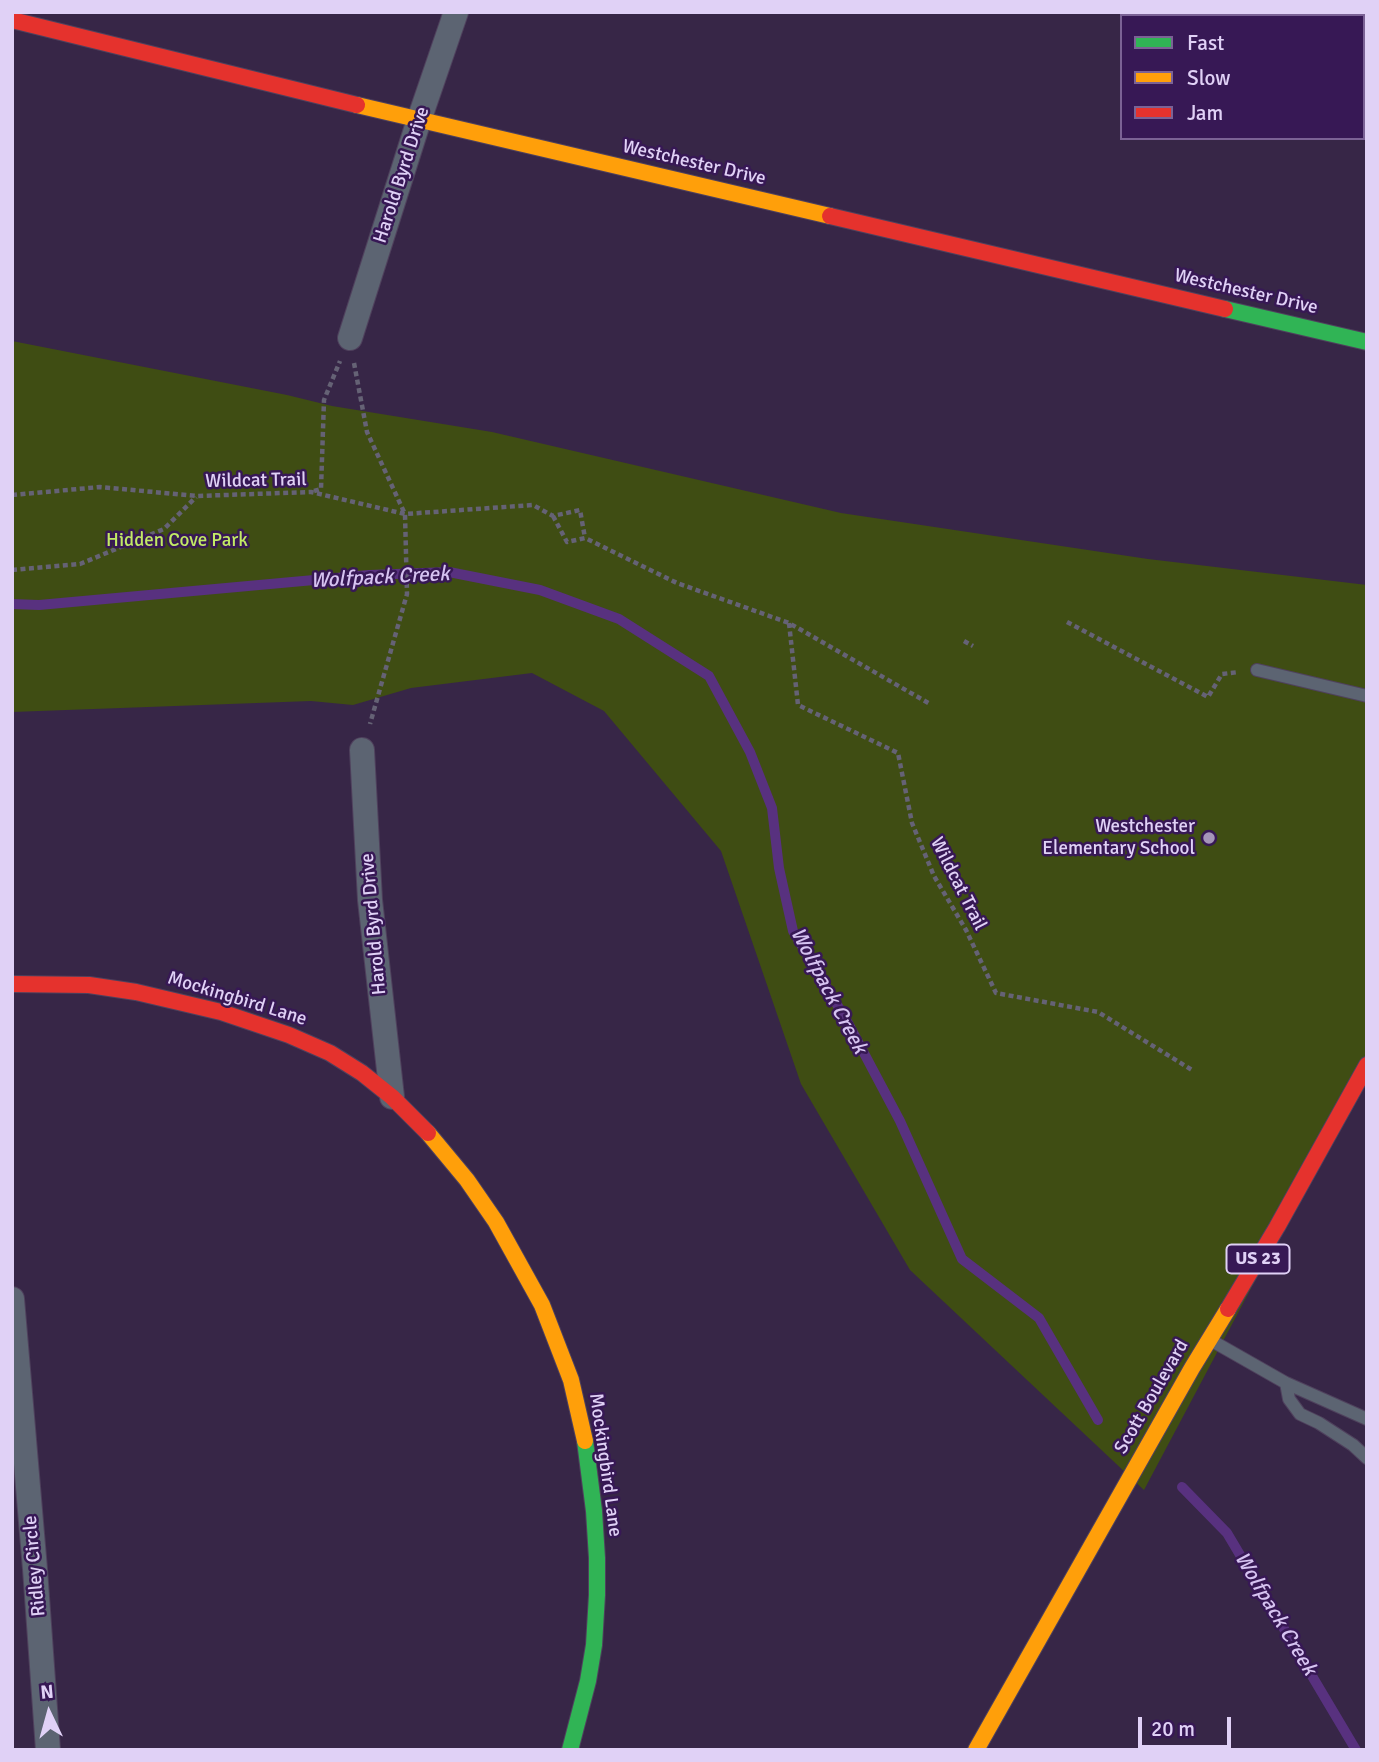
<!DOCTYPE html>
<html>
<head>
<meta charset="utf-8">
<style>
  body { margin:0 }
  #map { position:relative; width:1379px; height:1762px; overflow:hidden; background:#372647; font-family:Signika,sans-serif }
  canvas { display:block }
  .frame { position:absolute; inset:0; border:14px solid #e0d1f6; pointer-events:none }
  .legend { position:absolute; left:1120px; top:14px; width:245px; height:126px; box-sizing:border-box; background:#371855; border:2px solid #7b6295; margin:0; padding:9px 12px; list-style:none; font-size:21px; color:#e0d1f6 }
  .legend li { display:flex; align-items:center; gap:14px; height:35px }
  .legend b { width:35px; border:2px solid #7b6295 }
  .north { position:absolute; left:14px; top:1678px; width:70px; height:70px; -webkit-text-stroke:5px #371855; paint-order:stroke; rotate:355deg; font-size:19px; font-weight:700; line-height:28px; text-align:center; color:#e0d1f6 }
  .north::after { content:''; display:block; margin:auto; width:24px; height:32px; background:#e0d1f6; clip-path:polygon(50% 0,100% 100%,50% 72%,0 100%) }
  .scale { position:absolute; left:1138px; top:1717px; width:93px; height:32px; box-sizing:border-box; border:4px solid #e0d1f6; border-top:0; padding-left:9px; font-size:21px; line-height:24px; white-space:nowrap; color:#e0d1f6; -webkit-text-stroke:5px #371855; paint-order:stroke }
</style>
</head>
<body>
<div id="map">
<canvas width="1379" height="1762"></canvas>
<div class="frame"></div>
<ul class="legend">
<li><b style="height:9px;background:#30b455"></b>Fast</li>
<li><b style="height:9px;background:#ff9f0a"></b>Slow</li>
<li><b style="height:9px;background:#e5322d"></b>Jam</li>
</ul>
<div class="north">N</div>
<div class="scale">20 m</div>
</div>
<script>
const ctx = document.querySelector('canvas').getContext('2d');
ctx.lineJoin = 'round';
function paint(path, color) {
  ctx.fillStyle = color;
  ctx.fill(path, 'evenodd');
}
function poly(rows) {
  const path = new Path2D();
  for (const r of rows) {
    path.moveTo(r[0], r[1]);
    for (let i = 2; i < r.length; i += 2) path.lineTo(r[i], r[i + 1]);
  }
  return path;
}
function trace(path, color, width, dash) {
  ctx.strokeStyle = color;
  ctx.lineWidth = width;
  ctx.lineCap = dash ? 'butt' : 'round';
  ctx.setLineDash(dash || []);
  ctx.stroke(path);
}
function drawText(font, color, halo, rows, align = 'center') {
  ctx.font = font + ' Signika,sans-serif';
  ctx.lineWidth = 5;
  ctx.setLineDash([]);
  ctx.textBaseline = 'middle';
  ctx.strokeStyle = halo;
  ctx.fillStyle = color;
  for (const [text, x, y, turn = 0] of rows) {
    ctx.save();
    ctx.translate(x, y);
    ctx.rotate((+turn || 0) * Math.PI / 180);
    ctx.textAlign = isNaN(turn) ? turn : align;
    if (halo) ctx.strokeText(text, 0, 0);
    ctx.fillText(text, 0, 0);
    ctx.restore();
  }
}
paint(poly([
  [12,341,287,395,332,406,492,432,841,513,1148,559,1367,585,1367,1070,1144,1490,910,1270,801,1084,721,851,604,711,532,673,411,688,353,705,311,701,12,712]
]), '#3f4d13');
trace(poly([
  [12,604,39,605,369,575,449,572,540,590,619,619,709,676,750,752,772,808,779,868,793,931,848,1023,900,1121,962,1259,1039,1318,1098,1420],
  [1182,1487,1227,1533,1356,1750]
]), '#58317f', 10);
const lane = poly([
  [1257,670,1367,696],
  [1214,1342,1286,1383,1367,1419],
  [1286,1383,1289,1399,1300,1414,1319,1423,1353,1445,1367,1458]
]);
const street = poly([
  [350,338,419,120,456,12],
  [362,750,370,900,392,1097],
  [12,1299,35,1569,48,1750]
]);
const fast = poly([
  [1225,309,1367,342],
  [570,1750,588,1681,594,1645,597,1595,597,1558,594,1511,585,1441]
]);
const slow = poly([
  [357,105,830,216],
  [428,1133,467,1180,496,1222,542,1305,571,1380,585,1441],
  [976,1750,1192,1368,1228,1309]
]);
const jam = poly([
  [12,20,357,105],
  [830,216,1225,309],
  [12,984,89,985,136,992,221,1012,289,1035,330,1053,362,1073,392,1097,428,1133],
  [1228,1309,1277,1227,1367,1065]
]);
trace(lane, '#4f415d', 14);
trace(street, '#4f415d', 26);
trace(fast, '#4f415d', 18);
trace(slow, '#4f415d', 18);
trace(jam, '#4f415d', 18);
trace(poly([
  [354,363,367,432,405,514,407,594,370,724],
  [314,491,321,489,324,400,340,361],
  [12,495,100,487,197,496,311,492,405,514,533,505,553,516,580,510,585,538],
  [553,516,567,542,585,538,677,583,789,623,930,704],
  [12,570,80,564,164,529,196,497],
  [1067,622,1208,697,1222,674,1239,672],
  [789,623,798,705,898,753,912,823,934,876,966,930,996,993,1098,1012,1192,1070],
  [964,641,973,646]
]), '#656275', 4.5, [5, 3.5]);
trace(lane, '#5c6472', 12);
trace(street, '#5c6472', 24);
trace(fast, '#30b455', 16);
trace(slow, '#ff9f0a', 16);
trace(jam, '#e5322d', 16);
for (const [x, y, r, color] of [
  [1209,838,7,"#a595b9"]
]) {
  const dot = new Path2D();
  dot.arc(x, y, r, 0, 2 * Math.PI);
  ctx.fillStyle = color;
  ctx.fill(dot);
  trace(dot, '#371855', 2.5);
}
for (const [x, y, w] of [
  [1258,1259,63]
]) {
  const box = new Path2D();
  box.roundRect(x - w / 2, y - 14.5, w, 29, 5);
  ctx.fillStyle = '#371855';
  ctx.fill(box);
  trace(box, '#e0d1f6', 2);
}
drawText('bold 18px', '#e0d1f6', null, [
  ["US 23",1258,1259]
]);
drawText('19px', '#e0d1f6', '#371855', [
  ["Westchester Drive",694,163,13],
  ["Harold Byrd Drive",402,175,-72],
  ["Westchester Drive",1246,292,13],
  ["Wildcat Trail",256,481,-1],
  ["Wildcat Trail",958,884,63],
  ["Harold Byrd Drive",374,924,-95],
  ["Mockingbird Lane",237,999,17],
  ["Scott Boulevard",1152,1397,-60],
  ["Mockingbird Lane",605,1465,82],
  ["Ridley Circle",35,1566,-95]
]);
drawText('19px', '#c2ea65', '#371855', [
  ["Hidden Cove Park",177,541]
]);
drawText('19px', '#e0d1f6', '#371855', [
  ["Westchester",1195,827],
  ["Elementary School",1195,849]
], 'right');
drawText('italic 21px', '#d6c3f1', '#371855', [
  ["Wolfpack Creek",380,578,-3],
  ["Wolfpack Creek",828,991,62],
  ["Wolfpack Creek",1275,1614,59]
]);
</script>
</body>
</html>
